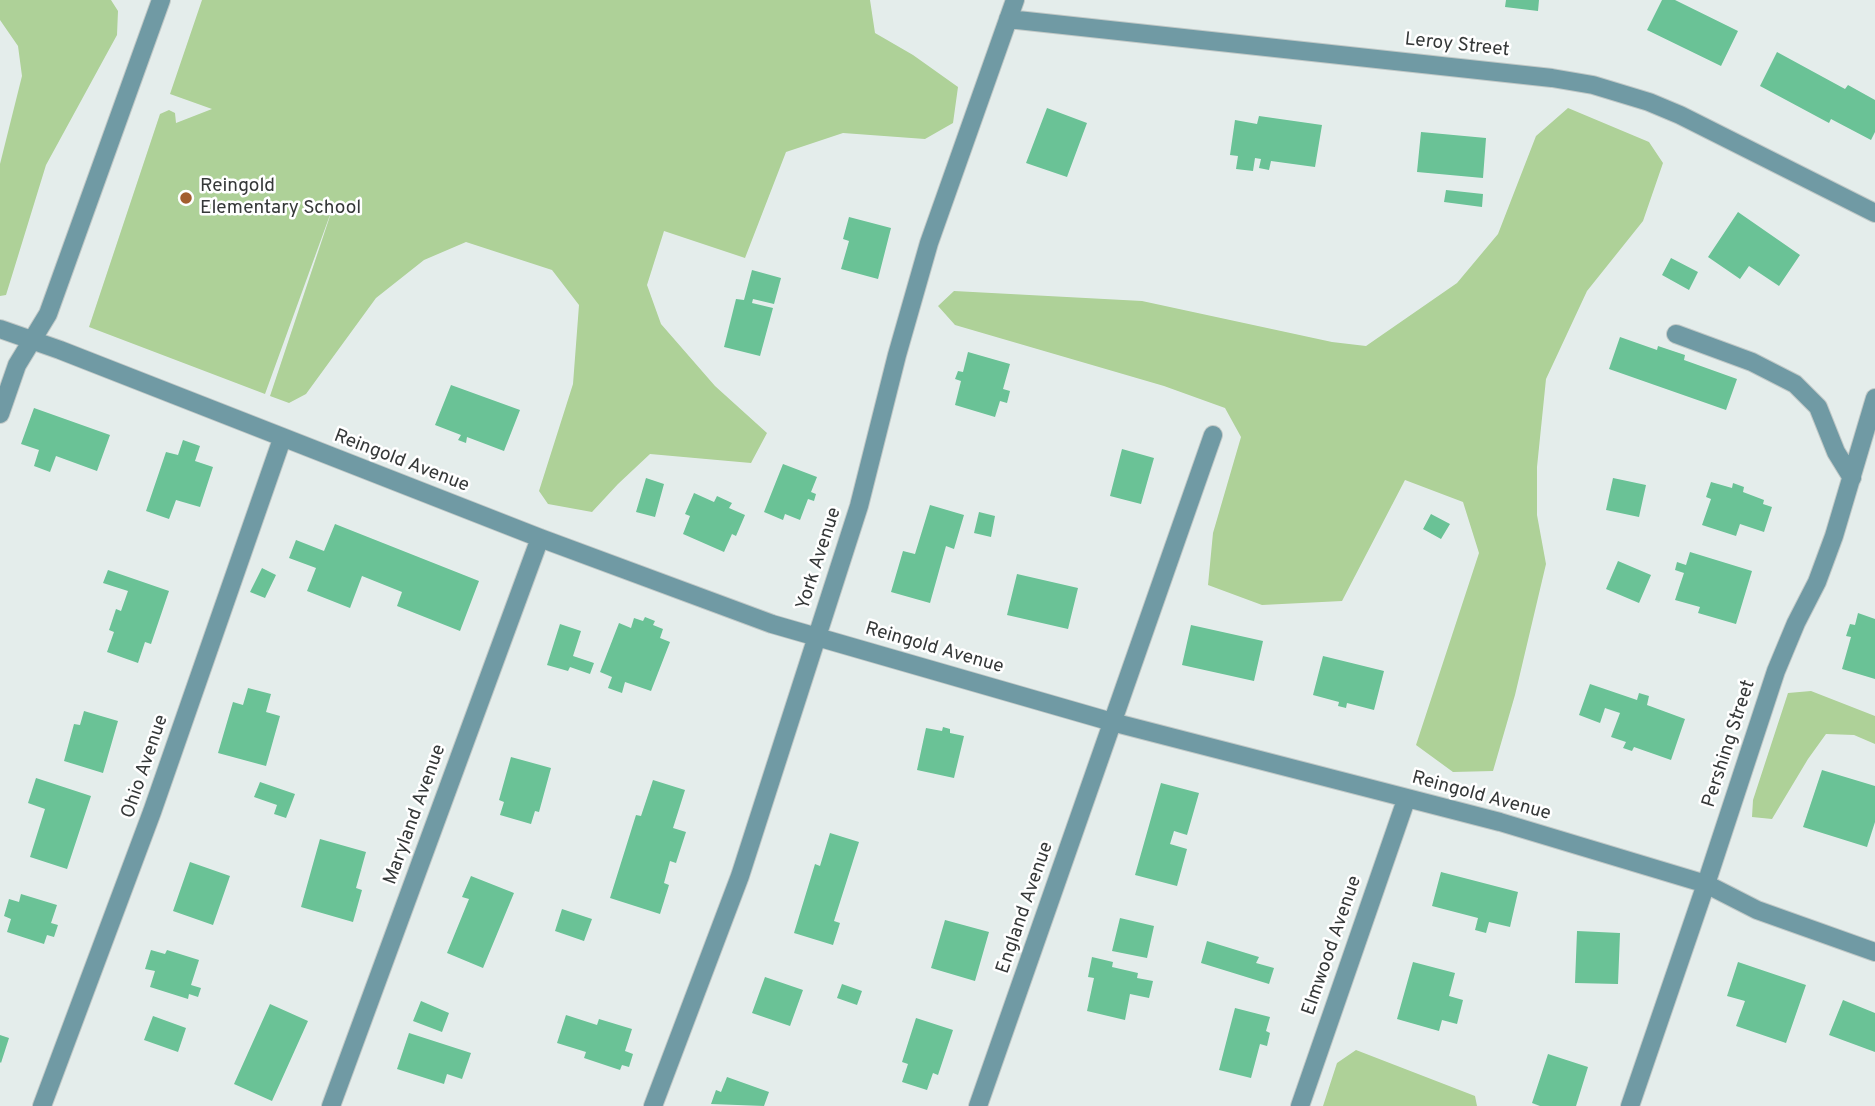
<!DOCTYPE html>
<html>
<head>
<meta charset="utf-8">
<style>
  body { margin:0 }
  canvas { display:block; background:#e4edeb }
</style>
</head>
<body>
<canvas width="1875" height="1106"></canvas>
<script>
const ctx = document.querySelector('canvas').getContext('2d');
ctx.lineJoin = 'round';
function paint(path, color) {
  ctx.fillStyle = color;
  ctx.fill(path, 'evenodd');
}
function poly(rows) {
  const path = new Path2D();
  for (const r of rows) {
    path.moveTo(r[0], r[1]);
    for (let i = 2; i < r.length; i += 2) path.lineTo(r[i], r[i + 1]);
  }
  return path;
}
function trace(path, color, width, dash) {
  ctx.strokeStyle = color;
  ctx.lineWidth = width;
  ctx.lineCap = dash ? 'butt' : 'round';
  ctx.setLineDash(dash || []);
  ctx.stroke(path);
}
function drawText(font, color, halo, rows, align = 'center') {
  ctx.font = font + ' Overpass,sans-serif';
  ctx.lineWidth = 5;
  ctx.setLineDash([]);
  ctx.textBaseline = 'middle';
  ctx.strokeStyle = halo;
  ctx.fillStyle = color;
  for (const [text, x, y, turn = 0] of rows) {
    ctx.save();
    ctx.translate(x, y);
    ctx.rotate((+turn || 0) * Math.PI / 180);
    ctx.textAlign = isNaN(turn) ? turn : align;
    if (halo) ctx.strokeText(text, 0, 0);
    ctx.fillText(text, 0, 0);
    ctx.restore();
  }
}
paint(poly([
  [0,0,111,0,118,11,117,35,46,165,6,295,0,296,0,164,22,76,18,46,0,20],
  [202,0,870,0,875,33,913,55,958,87,953,123,925,139,843,133,786,152,745,258,664,231,647,285,661,324,715,386,767,433,751,463,650,454,618,484,592,512,548,504,539,491,573,384,579,305,552,270,466,242,424,260,376,298,306,394,289,403,270,396,335,201,265,394,89,327,160,114,169,110,175,113,176,123,212,109,170,94],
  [1568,108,1649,142,1663,163,1643,221,1587,291,1546,379,1537,467,1537,515,1546,564,1515,695,1493,771,1453,772,1416,745,1479,553,1463,502,1405,480,1342,601,1262,605,1208,585,1213,533,1241,437,1225,408,1164,386,955,325,938,306,954,291,1142,301,1332,342,1366,346,1457,283,1498,234,1536,136],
  [1811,691,1875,716,1875,744,1854,735,1826,734,1808,759,1772,819,1752,817,1753,800,1788,693],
  [1356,1050,1475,1096,1477,1106,1323,1106,1337,1063]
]), '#aed198');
paint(poly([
  [1506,0,1539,0,1538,11,1505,7],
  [1662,0,1675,0,1738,31,1721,66,1647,30],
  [1777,52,1845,89,1848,85,1875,100,1875,132,1871,140,1831,119,1829,123,1760,86],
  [1047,108,1087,123,1067,177,1026,163],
  [1259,116,1322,125,1315,167,1271,161,1269,170,1259,168,1261,159,1255,158,1253,171,1236,169,1238,156,1230,155,1235,120,1257,124],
  [1421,132,1486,138,1483,178,1417,172],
  [1446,190,1483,194,1482,207,1444,202],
  [1738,212,1800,255,1779,286,1749,266,1740,279,1708,257],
  [849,217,891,228,878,279,841,269,849,241,843,239],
  [1671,258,1698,272,1689,290,1662,275],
  [752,270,781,278,774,304,753,299,752,303,773,308,760,356,724,347,736,299,744,300],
  [1620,337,1657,350,1658,346,1685,355,1684,360,1737,379,1726,410,1609,369],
  [968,352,1010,364,1003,389,1010,391,1007,403,1000,401,995,417,955,405,961,381,955,379,958,371,963,372],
  [451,385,520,410,504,451,467,437,466,443,458,440,461,435,435,425],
  [34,408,110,435,97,471,56,456,50,472,34,466,39,450,21,444],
  [183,440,200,446,195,461,213,467,200,507,176,500,169,519,146,511,166,452,178,455],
  [1122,449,1154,458,1141,504,1110,496],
  [783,464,817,477,811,492,816,494,814,501,808,499,800,520,785,514,783,520,764,512],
  [646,478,664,484,655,517,636,512],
  [1613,478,1646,485,1639,517,1606,510],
  [1711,482,1732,488,1733,483,1744,487,1743,492,1764,500,1763,504,1772,507,1764,532,1740,524,1736,536,1702,525,1711,499,1706,497],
  [694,493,714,502,717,496,732,503,729,508,745,515,736,536,732,534,724,552,683,534,690,516,685,514],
  [930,505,964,515,954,549,946,546,930,603,891,592,903,551,915,554],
  [979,512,995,516,991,537,974,533],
  [1431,514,1450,524,1441,539,1423,529],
  [335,524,479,581,460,631,397,606,402,592,362,576,350,608,307,591,316,568,289,558,296,540,324,551],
  [1690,552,1752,571,1736,624,1698,613,1700,607,1675,600,1684,573,1675,570,1677,562,1686,565],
  [1618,561,1651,575,1639,603,1606,589],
  [262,568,276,575,265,598,250,592],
  [108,570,169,591,151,644,145,642,138,663,107,652,114,632,109,630,116,609,121,611,128,591,103,583],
  [1017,574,1078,588,1068,629,1007,615],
  [1858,613,1875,619,1875,679,1842,669,1851,637,1846,636,1850,624,1855,625],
  [645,617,655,621,653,625,663,629,660,638,670,642,651,691,625,682,622,693,608,688,612,677,600,672,619,623,631,628,634,618,643,621],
  [560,624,581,631,573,656,594,663,590,674,570,667,568,671,547,665],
  [1191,625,1263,641,1254,681,1182,665],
  [1323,656,1384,671,1374,710,1347,703,1346,708,1338,706,1339,702,1313,695],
  [1590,684,1637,700,1639,693,1649,696,1647,705,1685,719,1671,760,1634,747,1632,751,1623,748,1626,742,1611,737,1620,713,1605,708,1600,723,1579,715],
  [248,688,271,694,266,712,280,716,266,766,218,753,233,702,243,705],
  [84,711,118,721,103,773,64,761,74,724,80,725],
  [943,727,950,729,950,733,964,736,954,778,917,770,926,728,942,731],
  [511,757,551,768,539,812,535,811,531,824,500,815,504,802,499,800],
  [1822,770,1875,786,1875,822,1867,847,1803,827],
  [36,778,91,796,67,869,30,857,45,809,28,803],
  [653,780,685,790,673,828,686,832,676,863,670,861,664,883,669,885,660,914,610,898,636,815,641,816],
  [260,782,295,794,286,818,274,814,277,805,254,797],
  [1161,783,1199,793,1187,835,1174,831,1170,844,1187,849,1177,886,1135,875],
  [830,833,859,842,834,921,840,923,833,945,794,933,815,864,820,866],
  [320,839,366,852,356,888,362,890,353,922,301,907],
  [190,862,230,876,213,925,173,911],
  [1441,872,1518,892,1510,927,1489,922,1486,933,1475,930,1478,918,1432,906],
  [471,876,514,893,483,968,447,953,469,899,462,897],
  [21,894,57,905,51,923,58,925,54,937,47,935,44,944,7,932,11,919,4,916,9,899,19,902],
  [562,909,592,919,584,941,555,931],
  [1120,918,1154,926,1147,958,1112,951],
  [945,920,989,932,975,981,931,968],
  [1577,931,1620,933,1618,984,1575,983],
  [1207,941,1259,957,1256,963,1274,968,1269,984,1201,963],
  [151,950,165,954,167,950,199,960,191,985,201,988,198,997,189,994,188,999,150,987,155,971,145,969],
  [1092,957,1113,962,1112,967,1138,973,1137,978,1153,981,1149,998,1130,994,1125,1020,1087,1011,1094,978,1088,977],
  [1413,962,1455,973,1449,996,1463,1000,1457,1024,1442,1020,1439,1031,1397,1019],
  [1738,962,1806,985,1786,1043,1736,1026,1745,1001,1727,996],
  [765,977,803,990,790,1026,752,1013],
  [842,984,862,991,857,1005,837,998],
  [1843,1000,1875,1013,1875,1052,1829,1035],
  [421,1001,449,1013,442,1032,413,1021],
  [270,1004,308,1021,272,1101,234,1084],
  [1235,1008,1270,1017,1266,1031,1270,1033,1267,1046,1260,1044,1251,1078,1219,1070],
  [566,1015,597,1025,599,1019,632,1029,625,1051,633,1054,629,1067,622,1065,620,1070,584,1058,586,1052,557,1043],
  [153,1016,186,1028,178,1052,144,1040],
  [916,1018,953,1030,938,1075,933,1073,927,1090,902,1082,908,1064,902,1062],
  [409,1033,471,1053,462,1079,447,1074,444,1084,397,1069],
  [0,1035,9,1038,1,1063,0,1062],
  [1548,1054,1588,1067,1576,1106,1540,1106,1532,1103],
  [727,1077,769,1092,764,1106,711,1104,716,1090,721,1092]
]), '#6ac296');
const minor = poly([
  [1008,19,1552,78,1593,85,1649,102,1680,115,1875,213],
  [0,329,60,350,540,538,772,624,1112,722,1500,822,1706,884,1757,910,1875,952],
  [1676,334,1752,362,1795,384,1818,407,1836,452,1852,478],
  [0,414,17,365,48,314,161,0],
  [42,1106,152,812,282,439],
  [331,1106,540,538],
  [653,1106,740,876,859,506,897,355,929,243,1015,0],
  [978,1106,1213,435],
  [1300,1106,1406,800],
  [1630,1106,1706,884,1776,671,1796,623,1817,582,1834,536,1875,398]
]);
trace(minor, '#c1c9c7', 20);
trace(minor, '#709aa4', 18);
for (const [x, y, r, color] of [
  [186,198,7,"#a25e2e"]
]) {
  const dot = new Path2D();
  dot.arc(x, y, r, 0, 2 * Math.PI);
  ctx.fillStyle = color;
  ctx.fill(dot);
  trace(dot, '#fff', 2.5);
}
drawText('19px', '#353838', '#fff', [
  ["Leroy Street",1457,46,6],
  ["Reingold Avenue",401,462,21],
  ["York Avenue",820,559,-72],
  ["Reingold Avenue",934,649,16],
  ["Pershing Street",1730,744,-72],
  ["Ohio Avenue",146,767,-71],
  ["Reingold Avenue",1481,797,15],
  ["Maryland Avenue",416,815,-70],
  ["England Avenue",1026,908,-71],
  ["Elmwood Avenue",1333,946,-71]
]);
drawText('19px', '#353838', '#fff', [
  ["Reingold",200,187],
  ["Elementary School",200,209]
], 'left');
</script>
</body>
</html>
